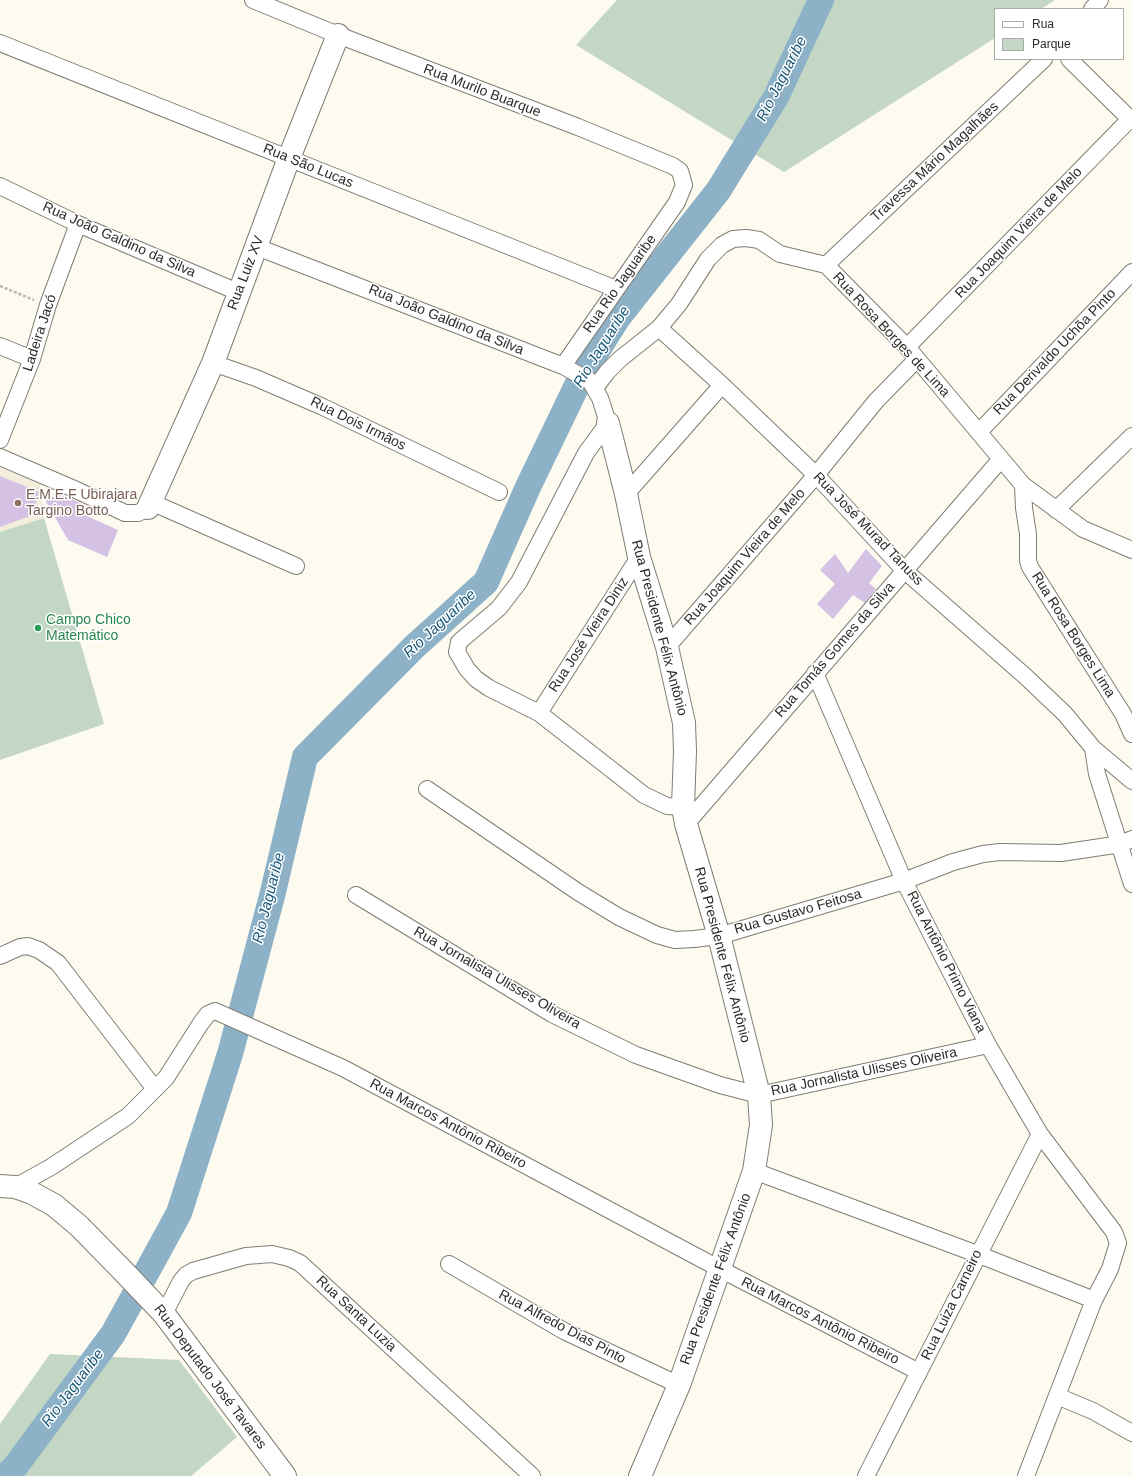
<!DOCTYPE html>
<html>
<head>
<meta charset="utf-8">
<style>
  body { margin:0 }
  #map { position:relative; width:1132px; height:1476px; overflow:hidden; background:#fdfaf0; font-family:Arial,sans-serif }
  canvas { display:block }
  .legend { position:absolute; left:994px; top:8px; width:130px; height:52px; box-sizing:border-box; background:#fff; border:1px solid #ababa9; margin:0; padding:5px 7px; list-style:none; font-size:12px; color:#2d2c28 }
  .legend li { display:flex; align-items:center; gap:8px; height:20px }
  .legend b { width:20px; border:1px solid #ababa9 }
</style>
</head>
<body>
<div id="map">
<canvas width="1132" height="1476"></canvas>
<ul class="legend">
<li><b style="height:5px;background:#fff"></b>Rua</li>
<li><b style="height:11px;background:#c3d7c4"></b>Parque</li>
</ul>
</div>
<script>
const ctx = document.querySelector('canvas').getContext('2d');
ctx.lineJoin = 'round';
function paint(path, color) {
  ctx.fillStyle = color;
  ctx.fill(path, 'evenodd');
}
function poly(rows) {
  const path = new Path2D();
  for (const r of rows) {
    path.moveTo(r[0], r[1]);
    for (let i = 2; i < r.length; i += 2) path.lineTo(r[i], r[i + 1]);
  }
  return path;
}
function trace(path, color, width, dash) {
  ctx.strokeStyle = color;
  ctx.lineWidth = width;
  ctx.lineCap = dash ? 'butt' : 'round';
  ctx.setLineDash(dash || []);
  ctx.stroke(path);
}
function drawText(font, color, halo, rows, align = 'center') {
  ctx.font = font + ' Arial,sans-serif';
  ctx.lineWidth = 3;
  ctx.setLineDash([]);
  ctx.textBaseline = 'middle';
  ctx.strokeStyle = halo;
  ctx.fillStyle = color;
  for (const [text, x, y, turn = 0] of rows) {
    ctx.save();
    ctx.translate(x, y);
    ctx.rotate((+turn || 0) * Math.PI / 180);
    ctx.textAlign = isNaN(turn) ? turn : align;
    if (halo) ctx.strokeText(text, 0, 0);
    ctx.fillText(text, 0, 0);
    ctx.restore();
  }
}
paint(poly([
  [0,456,39,473,44,518,0,532]
]), '#f3eedc');
paint(poly([
  [617,0,1055,0,1041,9,995,9,995,38,784,172,576,45],
  [44,518,104,724,0,760,0,532],
  [50,1354,179,1360,237,1437,191,1476,0,1476,0,1424]
]), '#c3d7c4');
trace(poly([
  [144,1277,179,1213,230,1054,272,896,305,757,414,647,486,582,528,487,582,375,617,319,718,191,776,97,821,0],
  [6,1476,15,1467,113,1334,134,1296]
]), '#8db2c8', 26);
paint(poly([
  [0,476,39,492,33,515,0,527],
  [41,493,56,500,59,493,82,504,78,512,118,530,107,557,68,540],
  [866,549,882,566,869,583,876,589,865,603,853,595,833,619,817,604,835,584,820,570,835,554,848,573]
]), '#d4c1e4');
const street = poly([
  [253,0,338,35,578,127,673,166,680,171,684,185,677,202,563,366],
  [1092,9,1100,0],
  [0,43,616,289],
  [1069,59,1132,121],
  [0,186,78,224,238,292],
  [257,247,563,366,590,381,600,398,608,423,586,453,519,582,499,608,459,642,457,652,467,669,476,679,489,688,539,713,644,795,667,806,683,807],
  [826,265,1044,59],
  [659,328,722,385,816,475,904,570,1025,676,1065,714,1093,748,1132,781],
  [0,346,32,359],
  [907,347,1130,119],
  [213,363,256,378,323,407,499,492],
  [595,388,607,372,620,359,659,328,679,304,708,259,722,245,733,239,746,238,759,240,780,254,826,265,907,347,1023,485,1083,529,1132,550],
  [979,432,1132,272],
  [0,440,32,359,48,305,78,224],
  [0,457,72,488,125,513,138,513,148,508],
  [1023,485,1024,508,1028,534,1028,561,1030,567,1123,714,1132,734],
  [626,494,722,385],
  [151,502,296,566],
  [1056,510,1132,436],
  [667,647,816,475,876,401,917,359],
  [815,673,904,881,988,1045,1040,1134,1114,1232,1118,1243,1110,1269,1094,1300,1026,1476],
  [539,713,639,557],
  [1093,748,1097,774,1132,884],
  [427,789,578,892,619,917,657,935,675,940,694,939,719,936,904,881,953,862,983,854,1000,852,1061,853,1121,844,1132,839],
  [686,824,1001,459],
  [356,895,552,1014,636,1055,720,1085,759,1095,988,1045],
  [0,956,20,947,28,946,39,950,58,963,155,1089],
  [754,1171,977,1254,1094,1300],
  [15,1187,51,1167,128,1116,166,1078,201,1023,208,1014,215,1011,343,1068,720,1269,919,1372],
  [449,1264,564,1331,679,1385],
  [164,1314,181,1281,186,1275,193,1271,246,1256,272,1254,289,1258,300,1263,532,1476],
  [1057,1396,1093,1411,1132,1433],
  [866,1476,1040,1134]
]);
const secondary = poly([
  [608,423,626,494,639,557,667,647,684,723,685,751,683,807,686,824,719,936,759,1095,761,1125,754,1171,679,1385,640,1476],
  [148,508,213,363,289,158,338,35],
  [0,1186,15,1187,32,1193,54,1205,79,1226,125,1273,164,1314,285,1476]
]);
trace(street, '#7f7d73', 18);
trace(secondary, '#7f7d73', 24);
trace(poly([
  [0,286,34,300]
]), '#b8b6ae', 2.5, [3, 2]);
trace(street, '#fff', 16);
trace(secondary, '#fff', 22);
for (const [x, y, r, color] of [
  [18,503,4,"#8d6e63"],
  [38,628,4,"#2e9e5b"]
]) {
  const dot = new Path2D();
  dot.arc(x, y, r, 0, 2 * Math.PI);
  ctx.fillStyle = color;
  ctx.fill(dot);
  trace(dot, '#fff', 1.5);
}
drawText('14px', '#2d2c28', '#fff', [
  ["Rua Murilo Buarque",482,91,21],
  ["Travessa Mário Magalhães",935,162,-43],
  ["Rua São Lucas",308,166,22],
  ["Rua Joaquim Vieira de Melo",1019,233,-46],
  ["Rua João Galdino da Silva",119,240,24],
  ["Rua Luiz XV",246,273,-69],
  ["Rua Rio Jaguaribe",620,284,-55],
  ["Rua João Galdino da Silva",446,320,22],
  ["Ladeira Jacó",40,333,-72],
  ["Rua Rosa Borges de Lima",891,335,47],
  ["Rua Derivaldo Uchõa Pinto",1055,352,-46],
  ["Rua Dois Irmãos",358,424,26],
  ["Rua José Murad Tanuss",868,529,46],
  ["Rua Joaquim Vieira de Melo",745,557,-49],
  ["Rua Presidente Félix Antônio",659,628,75],
  ["Rua José Vieira Diniz",589,635,-57],
  ["Rua Rosa Borges Lima",1073,635,58],
  ["Rua Tomás Gomes da Silva",835,650,-49],
  ["Rua Gustavo Feitosa",798,912,-16],
  ["Rua Presidente Félix Antônio",722,955,75],
  ["Rua Antônio Primo Viana",946,962,63],
  ["Rua Jornalista Ulisses Oliveira",497,978,30],
  ["Rua Jornalista Ulisses Oliveira",864,1072,-12],
  ["Rua Marcos Antônio Ribeiro",448,1124,28],
  ["Rua Presidente Félix Antônio",716,1279,-70],
  ["Rua Luiza Carneiro",952,1305,-64],
  ["Rua Santa Luzia",356,1314,43],
  ["Rua Marcos Antônio Ribeiro",820,1321,27],
  ["Rua Alfredo Dias Pinto",562,1327,28],
  ["Rua Deputado José Tavares",210,1377,53]
]);
drawText('14px', '#785e54', '#fff', [
  ["E.M.E.F Ubirajara",26,495],
  ["Targino Botto",26,511]
], 'left');
drawText('14px', '#27864d', '#fff', [
  ["Campo Chico",46,620],
  ["Matemático",46,636]
], 'left');
drawText('italic 15px', '#175878', '#fff', [
  ["Rio Jaguaribe",782,79,-63],
  ["Rio Jaguaribe",602,347,-58],
  ["Rio Jaguaribe",440,624,-43],
  ["Rio Jaguaribe",269,898,-76],
  ["Rio Jaguaribe",73,1388,-53]
]);
</script>
</body>
</html>
